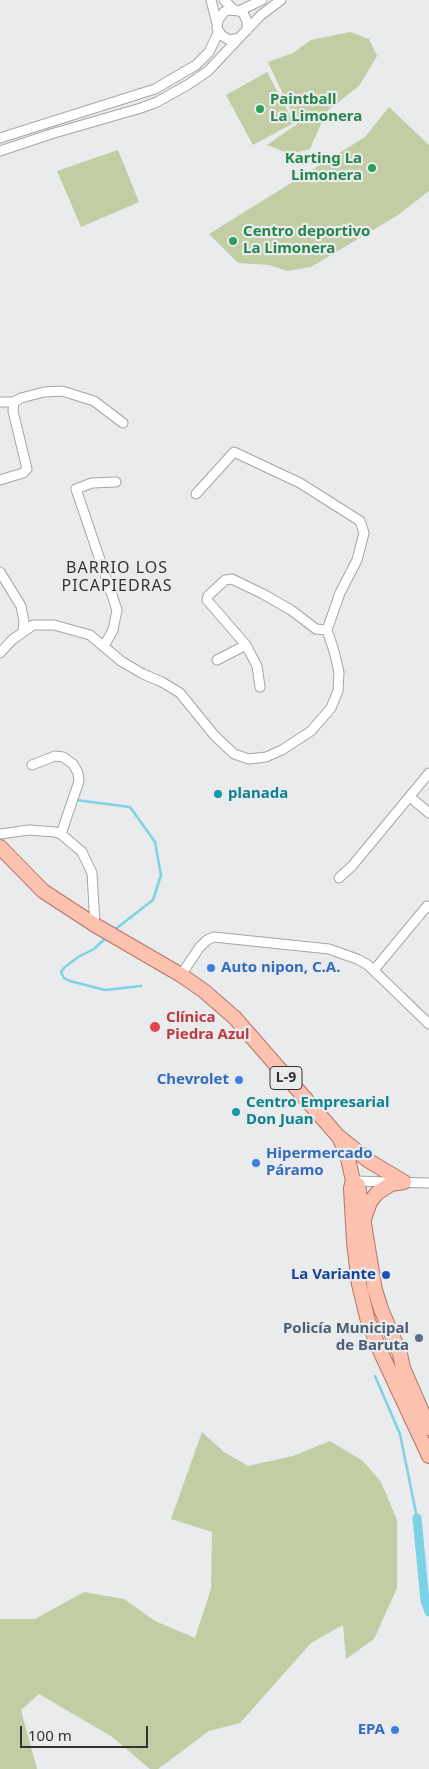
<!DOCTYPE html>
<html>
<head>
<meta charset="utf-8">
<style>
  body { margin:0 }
  #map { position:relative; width:429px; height:1769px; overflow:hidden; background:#e9ebec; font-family:"Noto Sans",sans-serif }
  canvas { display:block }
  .scale { position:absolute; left:20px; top:1726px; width:128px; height:22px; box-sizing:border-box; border:2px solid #333334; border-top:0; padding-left:6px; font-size:15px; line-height:18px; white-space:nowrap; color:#333334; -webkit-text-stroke:4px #e9ebec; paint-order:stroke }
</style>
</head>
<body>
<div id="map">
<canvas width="429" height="1769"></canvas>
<div class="scale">100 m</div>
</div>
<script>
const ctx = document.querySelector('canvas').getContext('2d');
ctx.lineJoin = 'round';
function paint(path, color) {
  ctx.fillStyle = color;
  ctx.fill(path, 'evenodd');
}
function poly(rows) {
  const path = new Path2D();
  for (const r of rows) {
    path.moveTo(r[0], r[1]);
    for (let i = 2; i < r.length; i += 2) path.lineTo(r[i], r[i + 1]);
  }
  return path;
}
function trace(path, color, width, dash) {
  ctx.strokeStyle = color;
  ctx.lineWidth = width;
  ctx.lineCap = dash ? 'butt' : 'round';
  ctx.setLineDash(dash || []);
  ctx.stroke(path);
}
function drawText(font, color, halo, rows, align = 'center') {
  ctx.font = font + ' "Noto Sans",sans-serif';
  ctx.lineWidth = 4.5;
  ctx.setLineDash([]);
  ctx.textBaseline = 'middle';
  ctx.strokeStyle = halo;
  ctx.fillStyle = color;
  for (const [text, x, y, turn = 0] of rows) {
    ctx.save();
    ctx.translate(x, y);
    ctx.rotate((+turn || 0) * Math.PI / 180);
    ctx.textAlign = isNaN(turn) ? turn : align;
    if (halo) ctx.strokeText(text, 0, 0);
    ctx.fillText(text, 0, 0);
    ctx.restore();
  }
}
paint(poly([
  [350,32,369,39,377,56,359,86,326,112,310,149,290,154,267,145,297,124,268,62,293,53,311,40],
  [267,72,294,123,253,145,226,95],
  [389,107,429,145,429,191,398,215,311,267,287,271,269,265,238,263,209,234,365,137],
  [118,150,139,202,81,227,57,171],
  [202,1432,224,1452,248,1466,293,1456,330,1441,363,1461,381,1482,397,1520,397,1588,374,1639,346,1659,343,1625,311,1643,240,1723,209,1731,158,1769,150,1769,111,1736,39,1694,21,1710,37,1769,0,1769,0,1619,35,1619,84,1592,124,1599,155,1621,195,1638,211,1589,212,1532,171,1519]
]), '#c2cda4');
trace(poly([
  [76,800,130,807,155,842,161,875,153,900,113,931],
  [107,937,94,949,78,957,65,967,61,972,64,978,70,981,105,990,141,986],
  [375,1376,400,1434,417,1518]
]), '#7cd3e6', 2.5);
trace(poly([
  [417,1518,425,1601,429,1612]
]), '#7cd3e6', 9);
const street = poly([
  [211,0,217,24],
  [224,0,233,9],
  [239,11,262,0],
  [247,30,247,21,243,13,239,11,228,10,224,12,218,20,217,28,221,35,229,40,239,38,261,15,281,0],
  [0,138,155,89,196,65,209,52,219,31],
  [0,151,51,134,141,108,157,102,189,84,208,71,239,38],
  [0,402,14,402],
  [0,480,23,473,27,469,13,411,14,402,21,398,44,392,62,391,94,401,123,423],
  [196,494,234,452,300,483,360,521,364,533,357,560,340,593,327,630],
  [0,572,21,606,24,621,23,631],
  [104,646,113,630,117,610,76,489,92,483,116,482],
  [0,653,12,640,33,625,54,625,90,635,121,661,143,674,162,682,180,693,214,735,234,754,249,759,266,757,282,750,311,731,331,708,338,691,339,672,334,651,327,630,316,629,291,610,263,594,232,579,225,580,208,596,207,600,246,645,257,666,260,687],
  [217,660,246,645],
  [32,765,55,756,63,757,73,764,78,773,79,781,61,834],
  [410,797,429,813],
  [0,834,29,830,55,832,61,834,82,852,92,873,95,925],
  [339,878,352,866,429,773],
  [374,970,427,906,429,908],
  [181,975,199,948,207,940,214,937,329,949,357,959,368,965,429,1024],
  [353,1181,429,1183]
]);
const primary = poly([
  [0,847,43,891,95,925,181,975,204,991,235,1018,338,1136,369,1161,404,1182],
  [340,1139,347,1154,353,1181],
  [353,1181,351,1188,354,1242,359,1284,368,1321,382,1355,429,1456],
  [358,1185,366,1236,375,1290,381,1309,400,1354,403,1368,429,1428],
  [364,1219,370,1202,377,1193,391,1184,404,1182]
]);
trace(street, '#a3a5a6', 11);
trace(primary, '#b57562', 16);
trace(street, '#fff', 9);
trace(primary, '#fdc1b0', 14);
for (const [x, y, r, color] of [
  [260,109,5,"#2e9e5b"],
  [372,168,5,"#2e9e5b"],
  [233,241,5,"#2e9e5b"],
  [218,794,5,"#0f9aa8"],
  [211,968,5,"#3f7fe0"],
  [155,1027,6,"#e0444e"],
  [239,1080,5,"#3f7fe0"],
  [236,1112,5,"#0f9aa8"],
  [256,1163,5,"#3f7fe0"],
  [386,1275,5,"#1a4fb4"],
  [419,1338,5,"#5c6f8a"],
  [395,1730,5,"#3f7fe0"]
]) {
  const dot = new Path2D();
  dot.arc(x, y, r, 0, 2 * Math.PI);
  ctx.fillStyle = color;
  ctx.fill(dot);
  trace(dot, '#e9ebec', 2);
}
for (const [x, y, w] of [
  [286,1078,32]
]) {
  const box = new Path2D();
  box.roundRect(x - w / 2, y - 11.5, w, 23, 4);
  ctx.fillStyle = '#e9ebec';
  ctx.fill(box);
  trace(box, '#333334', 1);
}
drawText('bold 14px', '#333334', null, [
  ["L-9",286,1078]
]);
drawText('bold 15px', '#27864d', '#e9ebec', [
  ["Paintball",270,100],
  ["La Limonera",270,117],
  ["Karting La",362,159,"right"],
  ["Limonera",362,176,"right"],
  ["Centro deportivo",243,232],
  ["La Limonera",243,249]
], 'left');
drawText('bold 15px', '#0d838f', '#e9ebec', [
  ["planada",228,794],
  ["Centro Empresarial",246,1103],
  ["Don Juan",246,1120]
], 'left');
drawText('bold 15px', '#366cbe', '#e9ebec', [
  ["Auto nipon, C.A.",221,968],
  ["Chevrolet",229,1080,"right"],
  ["Hipermercado",266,1154],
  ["Páramo",266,1171],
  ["EPA",385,1730,"right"]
], 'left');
drawText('bold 15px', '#be3a42', '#e9ebec', [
  ["Clínica",166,1018],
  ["Piedra Azul",166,1035]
], 'left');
drawText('bold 15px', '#164399', '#e9ebec', [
  ["La Variante",376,1275]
], 'right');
drawText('bold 15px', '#4e5e75', '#e9ebec', [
  ["Policía Municipal",409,1329],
  ["de Baruta",409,1346]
], 'right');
ctx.letterSpacing = '1px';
drawText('16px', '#333334', '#e9ebec', [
  ["BARRIO LOS",117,568],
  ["PICAPIEDRAS",117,586]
]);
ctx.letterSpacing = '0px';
</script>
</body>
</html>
